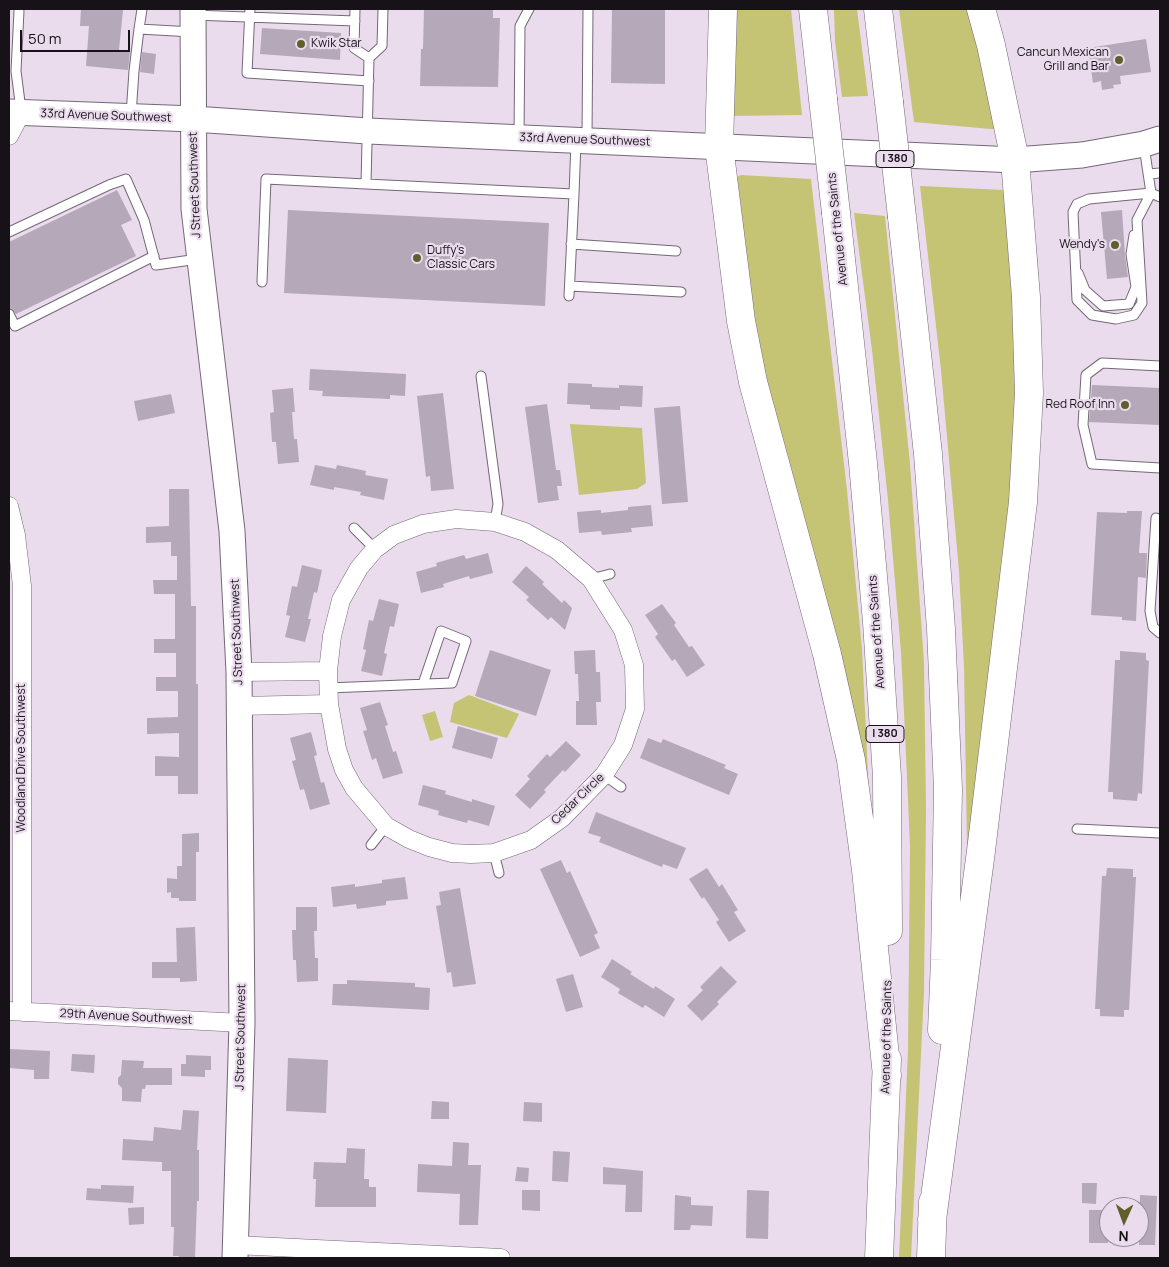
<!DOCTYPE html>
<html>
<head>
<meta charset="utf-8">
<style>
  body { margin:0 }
  #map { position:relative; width:1169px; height:1267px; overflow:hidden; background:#eadced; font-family:Manrope,sans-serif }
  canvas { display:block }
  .frame { position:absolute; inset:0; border:10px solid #161217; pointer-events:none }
  .north { position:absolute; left:1099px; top:1197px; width:50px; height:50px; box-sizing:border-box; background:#eadced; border:1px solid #958b97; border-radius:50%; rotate:182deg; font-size:14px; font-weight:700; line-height:20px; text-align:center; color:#161217 }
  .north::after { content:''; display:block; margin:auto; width:18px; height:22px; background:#605f2c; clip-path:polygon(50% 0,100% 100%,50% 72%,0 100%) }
  .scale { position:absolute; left:20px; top:30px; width:110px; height:22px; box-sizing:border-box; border:2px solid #161217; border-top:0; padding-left:6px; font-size:15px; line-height:18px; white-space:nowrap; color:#161217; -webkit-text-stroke:4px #eadced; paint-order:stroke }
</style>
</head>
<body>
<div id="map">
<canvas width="1169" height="1267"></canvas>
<div class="frame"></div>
<div class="north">N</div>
<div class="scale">50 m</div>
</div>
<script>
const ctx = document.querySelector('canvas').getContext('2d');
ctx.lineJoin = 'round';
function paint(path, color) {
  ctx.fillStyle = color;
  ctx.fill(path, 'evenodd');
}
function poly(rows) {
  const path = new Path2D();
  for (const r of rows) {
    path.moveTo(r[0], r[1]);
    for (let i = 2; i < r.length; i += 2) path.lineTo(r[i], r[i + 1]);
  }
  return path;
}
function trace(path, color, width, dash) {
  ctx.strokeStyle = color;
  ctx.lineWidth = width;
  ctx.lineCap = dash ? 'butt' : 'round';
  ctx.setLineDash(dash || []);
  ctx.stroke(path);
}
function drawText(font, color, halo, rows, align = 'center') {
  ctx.font = font + ' Manrope,sans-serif';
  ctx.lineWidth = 4.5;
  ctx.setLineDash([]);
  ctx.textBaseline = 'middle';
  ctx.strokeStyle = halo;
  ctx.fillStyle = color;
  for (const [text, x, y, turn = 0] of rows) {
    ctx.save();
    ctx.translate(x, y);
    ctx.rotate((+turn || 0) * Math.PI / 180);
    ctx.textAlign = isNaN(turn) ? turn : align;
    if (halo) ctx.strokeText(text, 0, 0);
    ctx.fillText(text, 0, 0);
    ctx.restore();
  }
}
paint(poly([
  [733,9,791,9,802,115,730,116],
  [834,9,857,9,868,96,842,97,835,41],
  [899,9,973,9,999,129,990,129,914,122],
  [741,175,811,179,847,490,862,649,871,836,760,364,735,178],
  [920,186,1004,190,1007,193,1020,404,1014,514,969,848,967,845,964,667,959,571,941,370],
  [854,213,885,216,910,464,924,662,926,809,924,993,911,1258,899,1258,908,1050,910,846,905,733,901,652,888,500,872,350],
  [570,424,642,428,646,483,637,489,579,495],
  [469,695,519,714,507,738,450,722,454,703],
  [435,711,443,737,430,741,422,715]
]), '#c5c475');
paint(poly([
  [81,9,123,10,119,50,130,51,128,70,86,66,89,26,80,26],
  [424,9,493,9,493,18,500,18,498,87,420,86,421,49,423,49],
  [612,9,665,9,665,84,611,83],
  [262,28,341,33,340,60,260,54],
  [1146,39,1151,72,1120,76,1121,84,1113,85,1114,88,1102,90,1101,81,1093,83,1088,48],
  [142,52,156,54,154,74,140,72],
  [117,190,132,220,121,225,136,256,16,314,9,307,9,242],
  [288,210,549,223,545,306,284,293],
  [1122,210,1125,255,1128,277,1107,279,1101,212],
  [310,369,406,374,405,396,390,395,390,399,322,396,323,391,309,390],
  [568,383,592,384,592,387,619,388,619,385,643,386,642,407,620,406,620,410,590,409,590,405,567,404],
  [1092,385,1160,388,1160,425,1089,422],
  [293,388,295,412,292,412,294,439,297,439,299,462,278,464,276,442,272,442,270,413,274,412,272,390],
  [443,393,454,489,431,491,430,476,426,477,417,396],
  [171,394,175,413,138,421,134,401],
  [547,404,556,470,560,470,562,486,557,486,559,500,538,503,525,407],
  [680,406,688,502,662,504,654,408],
  [315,465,336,469,337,465,366,471,365,475,388,479,384,500,360,495,361,492,334,487,334,490,310,485],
  [169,489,189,489,191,606,196,606,196,684,198,684,198,794,178,794,178,776,155,776,155,756,179,757,179,733,147,734,147,718,178,717,178,691,156,691,156,677,176,677,176,653,154,653,154,639,175,639,175,594,154,594,153,580,177,580,177,556,171,556,171,542,146,543,146,527,169,526],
  [651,505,653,526,631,528,632,532,602,535,601,531,579,533,577,512,601,510,601,513,628,510,628,507],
  [1127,511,1142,511,1139,553,1147,553,1146,578,1138,577,1136,621,1122,620,1122,617,1091,615,1097,512,1127,513],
  [488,553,493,573,470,579,469,576,443,584,444,587,421,593,416,572,437,566,436,563,464,555,466,559],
  [302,565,322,570,317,593,314,592,308,619,311,619,305,642,285,637,290,616,286,615,292,586,297,587],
  [526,566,544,582,542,584,562,603,564,600,572,608,565,630,551,617,548,620,526,600,529,597,512,582],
  [379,599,399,604,394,627,390,626,384,653,387,654,382,676,361,671,366,650,363,649,369,620,373,621],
  [662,604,676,623,674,625,689,647,692,646,705,665,687,677,675,659,672,661,655,637,658,634,645,615],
  [490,650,551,670,536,716,475,696],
  [595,650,596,672,600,672,601,702,596,702,597,725,576,725,576,701,579,701,578,674,575,674,574,651],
  [1120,651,1146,653,1146,660,1149,661,1142,794,1138,793,1137,801,1113,799,1113,792,1108,792,1115,660,1120,660],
  [380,702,388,725,385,726,393,752,396,751,403,773,383,779,376,758,372,760,363,731,367,730,360,708],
  [458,726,498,738,492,759,452,748],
  [311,732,317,755,314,756,321,783,324,782,330,804,310,810,304,789,300,790,292,761,296,760,290,738],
  [648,738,661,743,663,739,726,765,724,768,738,774,729,795,640,758],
  [566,741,581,755,565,772,563,770,544,790,546,792,530,809,515,795,530,779,527,776,547,754,550,757],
  [423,785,446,791,445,794,472,802,472,799,495,806,489,826,468,820,467,823,438,815,439,811,418,805],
  [596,812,686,848,677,869,663,864,662,867,599,842,601,837,588,833],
  [199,833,199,852,196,852,196,901,179,901,179,898,171,898,171,892,167,893,167,878,177,879,177,866,182,866,182,834],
  [561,860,567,873,570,871,598,933,594,935,600,948,580,957,540,869],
  [707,868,719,887,722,884,738,910,734,912,746,931,729,942,716,922,719,920,704,897,702,899,689,879],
  [1107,868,1133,869,1133,877,1136,877,1129,1010,1124,1010,1124,1017,1100,1016,1100,1009,1095,1009,1102,876,1106,876],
  [405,877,408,899,386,901,386,905,357,909,356,904,333,907,331,887,355,884,355,887,382,883,382,880],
  [460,888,476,984,453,987,451,972,447,973,436,906,441,905,439,892],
  [296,907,317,907,317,931,314,931,315,958,318,958,318,981,297,982,296,960,293,960,292,930,296,930],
  [195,927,197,981,180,982,180,978,152,978,152,962,177,962,176,928],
  [612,959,632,972,630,974,654,989,655,986,675,999,664,1017,645,1005,643,1008,618,993,620,989,601,977],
  [721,966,737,982,717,1002,719,1004,702,1021,687,1006,703,990,700,987],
  [573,974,583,1007,566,1012,556,979],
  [347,980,415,983,415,987,430,988,429,1010,332,1005,333,984,347,984],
  [9,1049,50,1051,49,1079,34,1079,34,1070,9,1068],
  [72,1054,95,1055,94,1073,71,1071],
  [186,1055,211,1056,211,1070,205,1070,205,1077,181,1076,181,1064,186,1064],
  [288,1058,328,1060,326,1113,286,1111],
  [122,1060,144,1061,143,1068,172,1068,172,1085,146,1085,145,1089,142,1089,141,1102,122,1101,122,1088,118,1084,118,1078,121,1075],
  [432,1101,449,1102,449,1119,431,1119],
  [524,1102,542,1103,542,1122,523,1121],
  [183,1110,199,1111,197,1150,199,1150,199,1201,197,1201,195,1258,178,1258,179,1256,173,1256,174,1227,171,1227,171,1171,162,1171,162,1162,122,1160,123,1139,153,1141,154,1127,181,1130],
  [453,1142,469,1143,468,1165,481,1165,478,1225,459,1225,460,1194,417,1192,418,1164,452,1166],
  [347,1148,365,1149,364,1179,369,1179,369,1187,376,1187,376,1207,315,1207,316,1179,313,1179,314,1162,346,1163],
  [553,1151,570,1152,568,1182,552,1181],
  [517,1167,529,1168,528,1182,515,1181],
  [603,1167,643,1171,642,1212,625,1212,626,1185,603,1184],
  [1082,1183,1097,1183,1096,1204,1082,1203],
  [101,1185,134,1186,133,1203,86,1200,87,1188,101,1189],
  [522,1190,540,1190,540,1211,522,1210],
  [747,1190,769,1191,768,1239,746,1238],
  [675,1195,691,1197,691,1205,713,1206,712,1226,691,1225,690,1230,674,1230],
  [1140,1195,1157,1196,1155,1245,1139,1245],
  [144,1207,144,1224,129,1225,128,1208],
  [1089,1210,1108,1210,1108,1243,1089,1243]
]), '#b5a8b8');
const lane = poly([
  [250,9,247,73,369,81],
  [355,9,354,48,369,58,366,184,574,194,576,142],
  [19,11,16,71,21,110],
  [193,15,355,21],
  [139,29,142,9],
  [369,58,382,46,383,9],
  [131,115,134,71,139,29,193,32],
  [519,137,520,26,529,9],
  [587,138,588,9],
  [1144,146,1151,193,1137,220,1142,303,1134,315,1116,319,1092,315,1077,300,1073,212,1077,204,1089,199,1151,193,1160,197],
  [1148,174,1160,173],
  [9,232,109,185,126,179,144,220,156,265,198,259],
  [571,244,676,251],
  [1078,273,1085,290,1103,306,1129,304,1136,287,1131,254,1134,235],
  [262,282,266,179,366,184],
  [570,286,681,292],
  [569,296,574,194],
  [9,314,15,326,154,256],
  [1160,366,1102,363,1086,375,1083,425,1092,464,1160,468],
  [481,376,498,504,495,522],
  [1156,518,1150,611,1153,627,1160,633],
  [354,528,375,549],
  [591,579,610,574],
  [328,688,452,683,466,641,441,631,423,684],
  [604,775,621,787],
  [1077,829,1160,833],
  [371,845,386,826],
  [494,853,499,873]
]);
const street = poly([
  [9,136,21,113],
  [9,506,16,535,22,586,22,1012],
  [456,519,495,522,525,532,557,550,591,579,623,630,634,665,635,709,623,745,604,775,562,818,531,840,494,853,471,854,452,853,429,847,409,839,386,826,354,788,344,770,337,749,329,704,328,671,332,636,341,600,359,568,375,549,394,535,423,524,456,519],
  [239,672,328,671],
  [239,706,329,704],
  [9,1011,242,1023],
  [235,1245,501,1258]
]);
const secondary = poly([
  [193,9,194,209,232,531,239,672,242,1023,235,1258],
  [9,112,194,119,368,131,1015,160,1082,155,1144,144,1160,139]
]);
const highway = poly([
  [723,9,719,146,741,321,753,382,827,654,851,760,866,870,887,1076],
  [813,9,823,99],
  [878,9,889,102],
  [836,213,863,463,877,622,887,777,888,931],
  [902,217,928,454,941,629,948,789,945,960,942,1030],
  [932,1220,981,851,1023,502,1029,393,1026,297,1015,160,991,45,981,9],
  [879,1258,887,1059],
  [931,1258,933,1202]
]);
trace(lane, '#746877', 11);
trace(street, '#746877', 19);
trace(secondary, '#746877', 27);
trace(highway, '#746877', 29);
trace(lane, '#fff', 9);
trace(street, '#fff', 18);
trace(secondary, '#fff', 25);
trace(highway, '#fff', 28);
const highwayBridge = poly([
  [823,99,836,213],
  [889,102,902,217]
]);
trace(highwayBridge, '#746877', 29, []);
trace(highwayBridge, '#fff', 28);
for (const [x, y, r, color] of [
  [301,44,5,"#605f2c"],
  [1119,60,5,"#605f2c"],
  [1115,245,5,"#605f2c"],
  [417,258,5,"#605f2c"],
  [1125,405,5,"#605f2c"]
]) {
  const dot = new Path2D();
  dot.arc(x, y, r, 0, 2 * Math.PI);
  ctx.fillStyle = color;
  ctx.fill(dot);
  trace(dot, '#eadced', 2);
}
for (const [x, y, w] of [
  [895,159,38],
  [885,734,38]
]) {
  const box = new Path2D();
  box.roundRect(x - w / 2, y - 8.5, w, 17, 4);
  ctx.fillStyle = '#eadced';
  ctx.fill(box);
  trace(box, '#161217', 1);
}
drawText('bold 11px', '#161217', null, [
  ["I 380",895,159],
  ["I 380",885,734]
]);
drawText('12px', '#161217', '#eadced', [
  ["Kwik Star",311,44,"left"],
  ["Cancun Mexican",1109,53],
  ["Grill and Bar",1109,67],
  ["Wendy's",1105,245],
  ["Duffy's",427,251,"left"],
  ["Classic Cars",427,265,"left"],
  ["Red Roof Inn",1115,405]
], 'right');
drawText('12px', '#161217', '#eadced', [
  ["33rd Avenue Southwest",106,116,2],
  ["33rd Avenue Southwest",585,140,2],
  ["J Street Southwest",195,185,-92],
  ["Avenue of the Saints",838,229,-96],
  ["J Street Southwest",237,632,-92],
  ["Avenue of the Saints",877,632,-94],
  ["Woodland Drive Southwest",22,758,-90],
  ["Cedar Circle",578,799,-44],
  ["29th Avenue Southwest",126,1017,3],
  ["J Street Southwest",241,1037,-89],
  ["Avenue of the Saints",887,1037,-89]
]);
</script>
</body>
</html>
